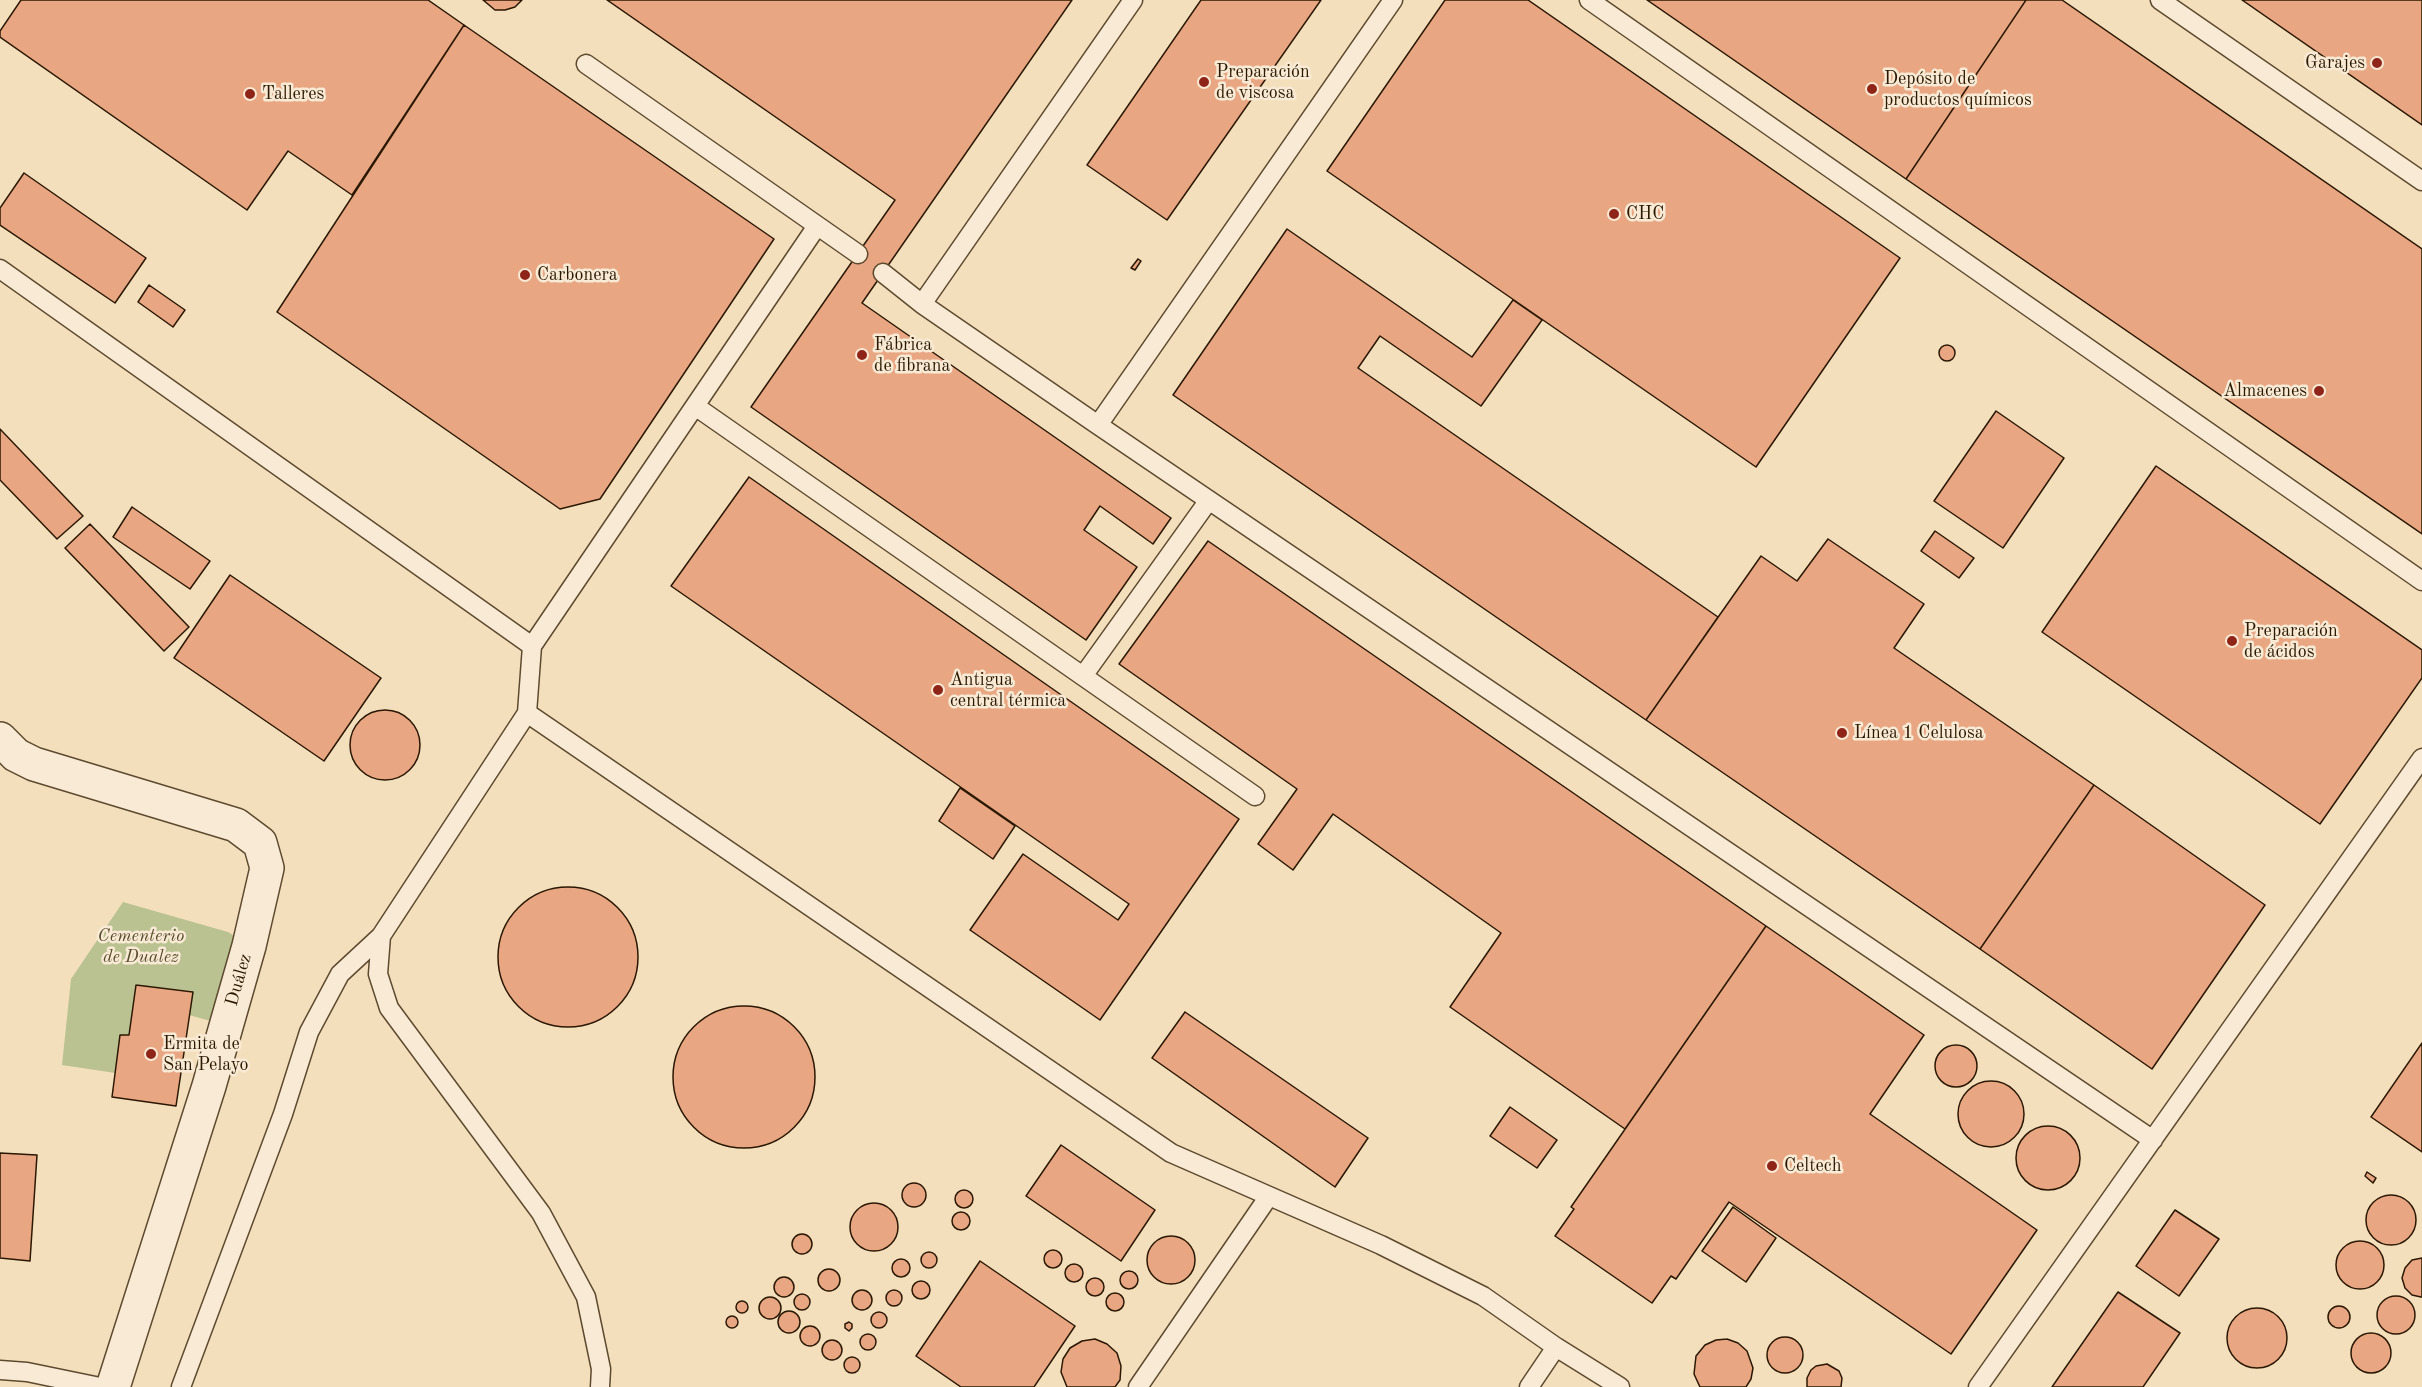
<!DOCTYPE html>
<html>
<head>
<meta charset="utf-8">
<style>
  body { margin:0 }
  canvas { display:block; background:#f4dfbd }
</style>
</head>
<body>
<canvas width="2422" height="1387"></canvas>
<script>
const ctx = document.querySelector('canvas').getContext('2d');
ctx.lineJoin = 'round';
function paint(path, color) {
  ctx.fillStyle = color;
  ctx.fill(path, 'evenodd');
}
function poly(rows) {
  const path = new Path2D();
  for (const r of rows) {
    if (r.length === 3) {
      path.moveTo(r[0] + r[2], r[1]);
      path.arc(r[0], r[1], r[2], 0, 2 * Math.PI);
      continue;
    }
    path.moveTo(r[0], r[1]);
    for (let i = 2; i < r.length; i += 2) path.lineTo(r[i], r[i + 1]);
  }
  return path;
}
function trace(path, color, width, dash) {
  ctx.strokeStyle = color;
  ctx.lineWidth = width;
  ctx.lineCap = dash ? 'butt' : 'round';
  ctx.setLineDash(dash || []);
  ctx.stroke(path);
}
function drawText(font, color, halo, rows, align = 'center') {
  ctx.font = font + ' "Old Standard TT",serif';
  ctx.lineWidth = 5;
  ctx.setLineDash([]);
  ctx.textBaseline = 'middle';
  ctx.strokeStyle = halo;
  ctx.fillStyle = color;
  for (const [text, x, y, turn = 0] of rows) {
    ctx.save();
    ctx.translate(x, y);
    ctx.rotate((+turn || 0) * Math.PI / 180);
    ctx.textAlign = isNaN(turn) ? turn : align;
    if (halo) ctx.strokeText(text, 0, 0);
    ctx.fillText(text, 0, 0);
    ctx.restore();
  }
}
paint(poly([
  [123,902,228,932,233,935,237,943,214,1022,189,1015,193,991,136,985,129,1035,120,1035,115,1073,62,1065,71,979]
]), '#bac292');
const building = poly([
  [21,0,428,0,464,25,352,195,288,151,247,210,0,37,0,31,21,0],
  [483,0,522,0,515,7,505,10,495,10,483,0],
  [607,0,1072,0,862,303,1171,518,1153,544,1100,506,1084,530,1137,567,1086,640,751,407,895,200,607,0],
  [1201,0,1321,0,1167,220,1087,165,1201,0],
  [1445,0,1528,0,1900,258,1756,467,1327,171,1445,0],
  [1647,0,2026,0,1906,179,1647,0],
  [2026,0,2062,0,2422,249,2422,534,1906,179,2026,0],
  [2242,0,2422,0,2422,125,2242,0],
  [464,25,774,239,600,499,560,509,277,312,464,25],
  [24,173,146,258,115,303,0,225,0,208,24,173],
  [1287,229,1472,357,1513,300,1542,320,1481,406,1380,336,1358,368,1718,617,1646,720,1173,395,1287,229],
  [1138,259,1141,261,1135,270,1131,268,1138,259],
  [149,285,185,310,173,327,138,302,149,285],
  [1947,353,8],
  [1996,411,2064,458,2003,548,1934,501,1996,411],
  [0,429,83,516,57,539,0,480,0,429],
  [2156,466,2422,650,2422,678,2320,824,2042,632,2156,466],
  [749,477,1239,819,1100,1020,970,930,1023,854,1118,920,1129,904,671,586,749,477],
  [132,507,210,561,190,589,113,537,132,507],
  [90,524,189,627,164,651,65,548,90,524],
  [1935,531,1974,558,1959,578,1921,551,1935,531],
  [1828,539,1924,604,1894,648,2094,785,1980,949,1646,720,1761,556,1797,581,1828,539],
  [1208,541,1766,926,1625,1129,1450,1007,1501,933,1333,814,1293,870,1258,844,1297,789,1119,664,1208,541],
  [230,575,381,678,324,761,174,658,230,575],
  [385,745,35],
  [2094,785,2265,905,2152,1069,1980,949,2094,785],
  [960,788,1015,826,993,859,939,821,960,788],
  [568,957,70],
  [1766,926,1924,1035,1870,1114,2037,1230,1951,1354,1729,1202,1676,1279,1671,1276,1652,1303,1555,1236,1574,1209,1571,1207,1766,926],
  [136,985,193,992,176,1106,112,1097,120,1035,129,1035,136,985],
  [744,1077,71],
  [1185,1012,1368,1138,1335,1187,1152,1058,1185,1012],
  [2422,1043,2422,1152,2371,1117,2422,1043],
  [1956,1066,21],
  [1991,1114,33],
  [1510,1107,1557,1140,1537,1168,1490,1136,1510,1107],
  [2048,1158,32],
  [1061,1145,1155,1210,1121,1261,1026,1196,1061,1145],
  [0,1153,37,1155,30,1261,0,1258,0,1153],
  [2367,1172,2376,1178,2373,1183,2365,1176,2367,1172],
  [914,1195,12],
  [964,1199,9],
  [2391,1220,25],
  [874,1227,24],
  [1733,1207,1776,1238,1746,1282,1702,1251,1733,1207],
  [2175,1210,2219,1239,2179,1296,2136,1266,2175,1210],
  [961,1221,9],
  [802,1244,10],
  [1171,1260,24],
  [2360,1265,24],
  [1053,1259,9],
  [929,1260,8],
  [2422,1258,2422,1297,2421,1297,2412,1295,2405,1288,2402,1278,2405,1268,2412,1260,2422,1258],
  [901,1268,9],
  [980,1261,1075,1326,1034,1387,961,1387,916,1356,980,1261],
  [1074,1273,9],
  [829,1280,11],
  [1129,1280,9],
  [784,1287,10],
  [1095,1287,9],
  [921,1290,9],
  [862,1300,10],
  [894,1298,8],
  [2118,1292,2180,1333,2143,1387,2052,1387,2118,1292],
  [1115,1302,9],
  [802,1302,8],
  [2396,1315,19],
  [770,1308,11],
  [742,1307,6],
  [2339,1317,11],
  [2257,1338,30],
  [789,1322,11],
  [879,1320,8],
  [732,1322,6],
  [849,1322,852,1324,852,1328,849,1331,845,1328,845,1324,849,1322],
  [810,1336,10],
  [2371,1353,20],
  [868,1342,8],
  [1785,1355,18],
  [1095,1339,1107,1344,1117,1353,1121,1366,1120,1380,1115,1387,1067,1387,1061,1372,1063,1359,1070,1348,1082,1341,1095,1339],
  [1727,1339,1738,1343,1747,1351,1753,1368,1751,1379,1746,1387,1700,1387,1694,1374,1696,1356,1705,1345,1716,1340,1727,1339],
  [832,1350,10],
  [852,1365,8],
  [1827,1364,1839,1371,1842,1378,1841,1387,1807,1387,1807,1378,1811,1370,1816,1366,1827,1364]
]);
paint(building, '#e8a683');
trace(building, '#2b1800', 1.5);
const lane = poly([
  [1133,0,922,304,1098,425,1393,0],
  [1589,0,2422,581],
  [2160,0,2422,181],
  [586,64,858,254],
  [0,269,532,646,527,713,1171,1153,1381,1245,1483,1296,1556,1347,1529,1387],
  [883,273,922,304],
  [695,406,1255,796],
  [1098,425,2153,1140],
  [532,646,817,226],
  [1083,676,1209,500],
  [527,713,381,936,378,974,389,1008,541,1213,586,1297,601,1369,600,1387],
  [1556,1347,1620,1387],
  [0,1370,27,1372,100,1387],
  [181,1387,283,1114,309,1032,340,974,381,936],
  [1138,1387,1269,1196],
  [1978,1387,2422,758]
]);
const street = poly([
  [0,739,16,755,34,764,236,825,260,843,267,868,249,946,209,1086,113,1387]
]);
trace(lane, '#5d4a2f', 21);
trace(street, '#5d4a2f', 36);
trace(lane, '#f8ead4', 18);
trace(street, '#f8ead4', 33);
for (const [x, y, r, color] of [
  [2377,63,6,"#8f2418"],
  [1204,82,6,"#8f2418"],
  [1872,89,6,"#8f2418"],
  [250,94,6,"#8f2418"],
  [1614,214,6,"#8f2418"],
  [525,275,6,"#8f2418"],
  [862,355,6,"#8f2418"],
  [2319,391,6,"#8f2418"],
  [2232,641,6,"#8f2418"],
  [938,690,6,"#8f2418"],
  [1842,733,6,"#8f2418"],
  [151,1054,6,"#8f2418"],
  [1772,1166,6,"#8f2418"]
]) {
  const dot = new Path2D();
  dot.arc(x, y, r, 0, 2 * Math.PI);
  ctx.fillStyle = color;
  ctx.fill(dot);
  trace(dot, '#f8ead4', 2);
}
drawText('18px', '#2b1800', '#f8ead4', [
  ["Garajes",2365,63,"right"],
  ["Preparación",1216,72],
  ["de viscosa",1216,93],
  ["Depósito de",1884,79],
  ["productos químicos",1884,100],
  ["Talleres",262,94],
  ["CHC",1626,214],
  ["Carbonera",537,275],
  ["Fábrica",874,345],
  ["de fibrana",874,366],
  ["Almacenes",2307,391,"right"],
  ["Preparación",2244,631],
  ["de ácidos",2244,652],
  ["Antigua",950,680],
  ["central térmica",950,701],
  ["Línea 1 Celulosa",1854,733],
  ["Ermita de",163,1044],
  ["San Pelayo",163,1065],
  ["Celtech",1784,1166]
], 'left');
drawText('italic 18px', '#564b2c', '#f8ead4', [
  ["Cementerio",141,936],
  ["de Dualez",141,957]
]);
drawText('18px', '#2b1800', '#f8ead4', [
  ["Duález",239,980,-74]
]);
</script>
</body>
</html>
